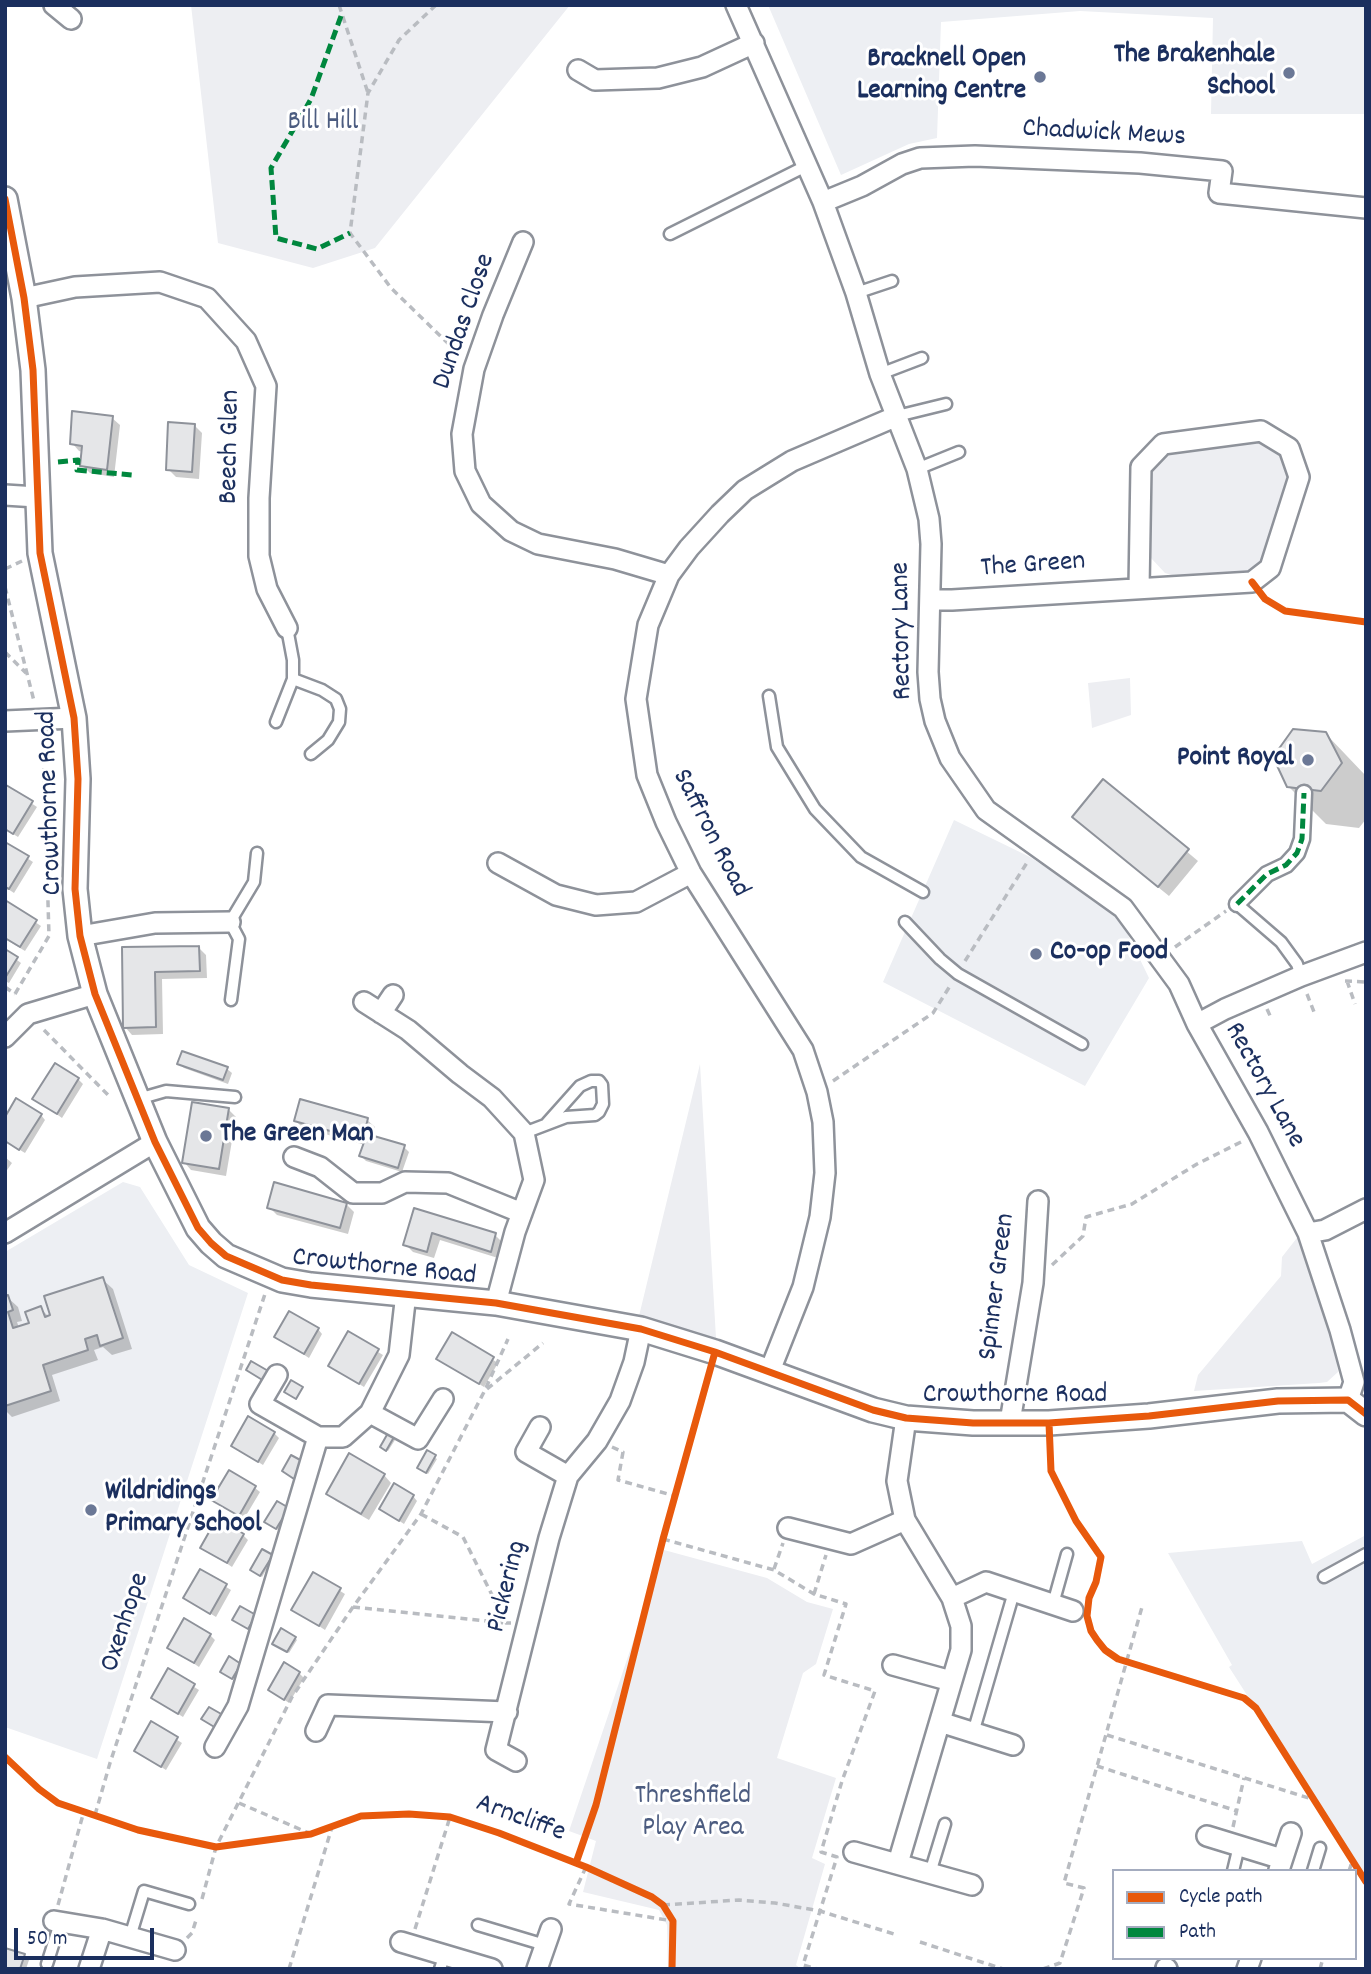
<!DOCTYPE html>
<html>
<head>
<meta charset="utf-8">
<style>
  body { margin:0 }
  #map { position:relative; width:1371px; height:1974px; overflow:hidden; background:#fff; font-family:Dekko,sans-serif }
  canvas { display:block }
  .frame { position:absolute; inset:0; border:7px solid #1b2f5e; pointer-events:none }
  .legend { position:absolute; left:1112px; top:1869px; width:245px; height:91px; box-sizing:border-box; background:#fff; border:2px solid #a4acbf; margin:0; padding:9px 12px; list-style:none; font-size:21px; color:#1b2f5e }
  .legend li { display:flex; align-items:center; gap:14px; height:35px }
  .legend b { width:35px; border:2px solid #a4acbf }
  .scale { position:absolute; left:14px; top:1928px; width:140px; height:32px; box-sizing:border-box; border:4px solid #1b2f5e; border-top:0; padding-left:9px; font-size:21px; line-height:24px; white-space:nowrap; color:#1b2f5e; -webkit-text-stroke:5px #fff; paint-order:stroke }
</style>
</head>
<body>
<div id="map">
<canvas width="1371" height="1974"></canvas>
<div class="frame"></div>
<ul class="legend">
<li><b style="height:9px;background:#e8590c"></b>Cycle path</li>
<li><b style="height:9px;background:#00873e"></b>Path</li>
</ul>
<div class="scale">50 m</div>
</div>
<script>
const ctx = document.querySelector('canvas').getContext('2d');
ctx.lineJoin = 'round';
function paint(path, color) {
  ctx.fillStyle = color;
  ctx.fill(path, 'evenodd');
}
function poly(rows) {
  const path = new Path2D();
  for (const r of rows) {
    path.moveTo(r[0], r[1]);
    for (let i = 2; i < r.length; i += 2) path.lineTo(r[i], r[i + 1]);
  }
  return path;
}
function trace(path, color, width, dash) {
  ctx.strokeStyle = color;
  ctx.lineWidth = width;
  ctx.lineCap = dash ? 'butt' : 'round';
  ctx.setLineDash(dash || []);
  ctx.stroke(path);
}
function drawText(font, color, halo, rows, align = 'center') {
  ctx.font = font + ' Dekko,sans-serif';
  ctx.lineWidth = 6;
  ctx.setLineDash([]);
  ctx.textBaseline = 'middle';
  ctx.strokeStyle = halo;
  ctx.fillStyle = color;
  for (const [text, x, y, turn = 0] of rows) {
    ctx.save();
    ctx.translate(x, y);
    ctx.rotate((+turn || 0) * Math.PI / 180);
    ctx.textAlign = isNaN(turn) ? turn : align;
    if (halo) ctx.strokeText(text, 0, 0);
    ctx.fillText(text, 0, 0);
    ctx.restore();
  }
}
paint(poly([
  [768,5,1366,5,1366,114,1211,114,1213,18,1080,11,941,22,937,138,909,144,841,175],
  [954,820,1030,857,1117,912,1149,978,1085,1086,883,982],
  [123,1182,140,1187,189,1265,248,1293,97,1759,5,1727,5,1252],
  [1366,1535,1366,1881,1229,1667,1232,1665,1168,1553,1302,1541,1312,1564]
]), '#edeff3');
paint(poly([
  [191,5,570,5,375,248,313,268,218,243],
  [1254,435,1285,450,1291,472,1264,554,1259,565,1249,571,1175,576,1165,573,1151,558,1147,543,1145,480,1159,451],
  [1130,678,1131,715,1092,728,1088,683],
  [700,1064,716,1338,639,1316],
  [1300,1234,1334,1340,1338,1372,1327,1382,1319,1383,1194,1391,1198,1375,1281,1276,1282,1257],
  [664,1550,767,1578,807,1602,833,1609,816,1664,803,1673,777,1758,836,1778,812,1858,825,1864,796,1965,801,1969,668,1969,667,1925,659,1910,583,1892,596,1841,569,1831]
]), '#edeef2');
paint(poly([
  [112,418,120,425,114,477,90,473,82,465,83,452,79,451,72,443],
  [194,425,202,433,199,479,176,477,168,469],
  [1326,734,1366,776,1366,819,1359,828,1326,824,1288,786],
  [1103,781,1198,861,1169,896,1084,827],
  [7,787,37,807,18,837,5,829],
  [5,844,33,862,14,893,5,887],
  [5,902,41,926,25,951,5,939],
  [199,948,206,955,207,978,162,979,163,1034,132,1035,125,1027,124,949],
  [5,951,21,963,9,983,5,981],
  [179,1063,227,1069,232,1073,228,1084,184,1068],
  [78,1079,83,1084,62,1118,35,1099],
  [229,1110,236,1117,226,1176,191,1170,184,1162],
  [41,1115,45,1120,25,1153,5,1141,5,1120],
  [367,1120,375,1127,372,1137,404,1147,409,1152,402,1172,366,1161,361,1156,365,1145,303,1128,296,1121],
  [5,1157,12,1163,5,1173],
  [346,1204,354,1212,348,1234,277,1215,269,1207],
  [416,1210,495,1235,503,1243,498,1258,440,1240,434,1258,413,1252,405,1244],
  [102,1279,113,1289,132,1349,112,1355,103,1347,94,1350,98,1360,52,1375,60,1401,12,1417,5,1410,5,1297,7,1297,18,1307,22,1321,17,1322,19,1328,31,1324,40,1308,49,1317],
  [318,1329,322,1334,309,1358,276,1337],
  [348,1334,383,1355,364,1387,330,1366],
  [452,1334,498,1363,484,1387,438,1359],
  [274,1433,279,1438,263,1465,233,1446],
  [393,1438,395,1440,388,1451,384,1449],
  [428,1453,437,1459,428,1474,421,1470],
  [384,1475,391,1483,369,1520,336,1501,328,1493],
  [255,1488,260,1492,244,1519,214,1500],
  [413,1496,417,1501,404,1524,381,1509],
  [289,1511,278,1530,268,1524],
  [243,1535,248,1540,232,1567,202,1547],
  [271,1556,273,1558,262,1577,254,1572],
  [201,1571,231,1590,216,1617,185,1598],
  [313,1574,345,1594,325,1630,293,1609],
  [210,1635,215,1640,199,1667,169,1647],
  [295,1638,297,1640,289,1653,276,1645],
  [229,1659,242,1667,235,1680,224,1674],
  [169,1671,199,1690,183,1717,153,1698],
  [299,1673,304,1678,289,1703,270,1690],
  [152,1724,182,1743,166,1770,136,1751],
  [24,1956,29,1960,26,1969,5,1969]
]), '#0003');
const building = poly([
  [72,411,113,416,107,470,80,466,82,446,70,444,72,411],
  [168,422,195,424,192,472,166,470,168,422],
  [1293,729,1326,732,1342,763,1321,791,1287,787,1273,757,1293,729],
  [1103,779,1189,849,1158,887,1072,817,1103,779],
  [6,785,33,801,13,834,5,829,6,785],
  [5,842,29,856,9,889,5,887,5,842],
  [5,900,37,920,20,947,5,938,5,900],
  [199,946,200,971,155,972,156,1027,123,1028,122,947,199,946],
  [5,949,18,957,5,978,5,949],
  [182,1051,228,1067,223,1080,177,1064,182,1051],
  [55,1063,79,1078,57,1114,32,1099,55,1063],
  [16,1098,42,1114,19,1150,5,1141,5,1117,16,1098],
  [300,1099,368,1118,363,1140,294,1121,300,1099],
  [192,1102,229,1108,219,1169,182,1163,192,1102],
  [367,1134,405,1145,398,1168,359,1156,367,1134],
  [274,1182,347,1203,340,1228,267,1208,274,1182],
  [414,1208,496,1233,491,1252,432,1233,427,1252,403,1245,414,1208],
  [103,1277,123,1338,100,1346,97,1335,85,1339,88,1350,43,1365,51,1391,5,1406,5,1296,8,1295,13,1310,8,1312,13,1328,29,1323,25,1312,41,1306,45,1317,50,1315,44,1296,103,1277],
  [289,1311,319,1328,304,1354,274,1337,289,1311],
  [348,1331,379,1349,359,1384,328,1366,348,1331],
  [452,1332,494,1357,479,1384,436,1359,452,1332],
  [251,1361,270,1372,264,1381,246,1370,251,1361],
  [291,1380,303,1387,296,1399,284,1392,291,1380],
  [248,1416,275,1432,258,1462,231,1446,248,1416],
  [388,1433,394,1437,386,1451,380,1447,388,1433],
  [427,1450,436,1455,426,1473,417,1468,427,1450],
  [349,1453,385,1474,361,1514,326,1494,349,1453],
  [291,1455,304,1462,294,1479,282,1471,291,1455],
  [229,1470,256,1486,239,1516,211,1500,229,1470],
  [394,1483,414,1495,399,1521,379,1509,394,1483],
  [277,1501,289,1508,276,1529,264,1522,277,1501],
  [217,1518,244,1534,227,1563,200,1548,217,1518],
  [262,1549,273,1555,260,1576,250,1570,262,1549],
  [200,1569,227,1584,210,1614,183,1598,200,1569],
  [313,1572,341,1588,319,1626,291,1610,313,1572],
  [240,1606,256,1615,248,1629,232,1620,240,1606],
  [184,1618,211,1634,194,1663,167,1648,184,1618],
  [281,1628,296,1637,287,1652,272,1644,281,1628],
  [229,1656,241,1664,232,1679,220,1672,229,1656],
  [284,1662,300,1672,284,1700,268,1690,284,1662],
  [168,1668,195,1684,178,1714,151,1698,168,1668],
  [209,1707,223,1715,216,1728,201,1719,209,1707],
  [151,1721,178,1737,161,1767,134,1751,151,1721],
  [5,1948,25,1954,20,1969,5,1969,5,1948]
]);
paint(building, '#e5e6e8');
trace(building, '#8e929a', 2);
const service = poly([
  [670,234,808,165],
  [856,293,892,281],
  [880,374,922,358],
  [897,416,946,404],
  [917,469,959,452],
  [293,679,322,690,336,699,340,709,339,722,328,740,311,754],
  [769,696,777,747,815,809,861,857,923,892],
  [276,722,293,679,293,660,287,628],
  [1237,904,1281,942,1297,964,1301,976],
  [905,922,940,959,958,974,1082,1044],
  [231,1000,239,939,230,922,254,882,257,853],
  [138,1099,166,1091,235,1097],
  [524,1133,566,1117,595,1115,599,1112,603,1104,602,1085,599,1081,591,1081,580,1086,547,1123],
  [1324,1577,1366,1554],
  [1053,1604,1067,1554],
  [973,1733,1014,1592],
  [1233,1871,1239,1846],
  [1313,1871,1320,1848],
  [930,1873,945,1824],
  [478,1925,545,1945],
  [130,1937,144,1891,189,1904],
  [47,1964,60,1923],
  [440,1969,445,1954]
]);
const pedestrian = poly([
  [1237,904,1267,874,1286,865,1297,853,1302,839,1304,793]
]);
const minor = poly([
  [54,5,71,19],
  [736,5,823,202,856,293,880,374,917,469,929,519,931,544,928,672,930,699,935,721,950,758,986,810,1123,908,1179,984,1197,1024,1258,1132,1308,1233,1340,1330,1354,1382,1348,1400],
  [578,70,595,80,658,78,702,67,754,43],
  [823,202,862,186,902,164,920,158,975,156,1140,163,1222,171,1219,193,1366,208],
  [523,242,493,315,474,369,462,434,465,471,481,504,511,531,538,544,615,559,669,575],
  [24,298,75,287,160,282,207,298,246,341,266,386,259,498,259,556,267,589,287,628],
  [5,495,37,497],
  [930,600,952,600,1252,582,1270,568,1299,477,1289,448,1261,431,1163,444,1141,467,1139,588],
  [5,721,74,718],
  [498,863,556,895,596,905,636,902,691,873],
  [80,936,155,923,230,922],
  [364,1002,408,1030,460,1074,492,1098,524,1133,534,1180,515,1232,496,1303],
  [381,1013,393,995],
  [1197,1024,1225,1009,1301,976,1366,952],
  [5,1037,28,1014,95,994],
  [294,1157,320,1167,353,1193,382,1193,405,1182,448,1183,522,1213],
  [5,1233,155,1142],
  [1308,1233,1325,1230,1366,1209],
  [769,1373,803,1287,820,1217,825,1173,823,1122,817,1092,803,1050,691,873,666,822,647,775,636,699,648,625,669,575,689,548,720,514,745,490,792,461,897,416],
  [277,1375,260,1404,318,1437],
  [370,1413,418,1439,443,1399],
  [1010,1422,1033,1283,1038,1201],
  [540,1427,526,1452,568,1476],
  [788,1528,851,1544,905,1520],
  [952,1598,986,1582,1073,1611],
  [893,1665,951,1681],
  [940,1722,1013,1745],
  [316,1731,328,1705,507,1712],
  [215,1747,238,1706,318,1437,343,1437,370,1413,399,1355,406,1293],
  [516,1761,496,1750,549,1538,568,1476,597,1441,620,1401,634,1362,641,1329],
  [1207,1836,1282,1859],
  [854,1852,972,1885],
  [898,1863,961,1650,961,1626,952,1598,905,1520,897,1481,906,1418],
  [1279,1870,1291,1833],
  [54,1921,102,1929,175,1950],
  [401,1942,492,1969],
  [1166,1968,1167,1969],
  [89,1969,102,1929],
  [537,1969,551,1929],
  [1247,1969,1251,1958]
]);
const tertiary = poly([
  [5,199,24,298,33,370,40,553,74,718,78,779,75,889,80,936,95,994,155,1142,198,1228,211,1243,226,1256,282,1280,311,1285,496,1303,641,1329,715,1352,873,1410,906,1418,973,1423,1049,1423,1149,1416,1278,1401,1348,1400,1366,1414]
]);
trace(service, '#8e929a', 15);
trace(pedestrian, '#8e929a', 19);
trace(minor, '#8e929a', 24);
trace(tertiary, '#8e929a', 28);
trace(poly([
  [339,5,368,93],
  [436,5,399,40,368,93,350,233,391,288,460,355],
  [5,569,22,561],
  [5,587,34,701],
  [5,652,26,673],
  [1175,947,1226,911],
  [965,961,1028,861],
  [1345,981,1366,982],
  [1347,981,1355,1004],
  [5,987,15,994],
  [15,994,49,936,43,735],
  [1307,994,1314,1012],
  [1267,1009,1272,1020],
  [44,1030,108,1095],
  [833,1081,933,1013,950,986],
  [1052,1265,1083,1236,1086,1217,1132,1204,1197,1164,1243,1141],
  [487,1389,543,1343],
  [612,1447,623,1452,618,1480,675,1496],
  [421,1514,463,1537,506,1623,511,1623],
  [663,1539,774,1570,814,1594,846,1604,824,1675,875,1691,842,1781,821,1852,837,1857,803,1965,817,1969],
  [774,1569,783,1543],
  [814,1594,826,1555],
  [353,1607,506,1623],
  [1107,1735,1315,1800],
  [1097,1766,1237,1811],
  [239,1803,311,1834],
  [95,1815,110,1763,265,1294],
  [1233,1827,1244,1778],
  [586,1867,569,1904,673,1921],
  [1349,1871,1353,1859],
  [202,1899,216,1847,292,1697,353,1607,421,1514,485,1390,508,1339],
  [58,1905,84,1811],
  [663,1905,739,1900,775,1903,820,1911,894,1934],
  [415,1929,450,1817],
  [187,1938,192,1933,197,1917],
  [920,1942,1003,1969],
  [289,1969,332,1827],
  [1043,1969,1060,1963,1084,1888,1064,1883,1142,1607],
  [1320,1969,1323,1958]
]), '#b9bcc1', 3.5, [7, 5]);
trace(service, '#fff', 10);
trace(pedestrian, '#fff', 14);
trace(minor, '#fff', 19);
trace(tertiary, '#fff', 23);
trace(poly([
  [341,16,311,99,271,168,276,238,317,249,350,233],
  [58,462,78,460,77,470,132,475],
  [1237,904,1267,874,1286,865,1297,853,1302,839,1304,793]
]), '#00873e', 5, [10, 5]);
trace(poly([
  [5,199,24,298,33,370,40,553,74,718,78,779,75,889,80,936,95,994,155,1142,198,1228,211,1243,226,1256,282,1280,311,1285,496,1303,641,1329,715,1352,873,1410,906,1418,973,1423,1049,1423,1149,1416,1278,1401,1348,1400,1366,1414],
  [1252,582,1265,599,1285,611,1366,622],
  [1049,1423,1051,1471,1076,1521,1101,1557,1096,1582,1089,1598,1087,1616,1091,1631,1097,1640,1105,1650,1118,1659,1244,1698,1256,1708,1366,1882],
  [5,1757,39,1789,58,1803,138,1830,216,1847,311,1834,361,1816,409,1814,450,1817,499,1833,586,1867,652,1897,663,1905,673,1921,672,1969],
  [576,1863,596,1805,663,1539,715,1352]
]), '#e8590c', 7);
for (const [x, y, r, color] of [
  [1289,73,7,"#6b7896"],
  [1040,77,7,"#6b7896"],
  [1308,760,7,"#6b7896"],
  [1036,954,7,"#6b7896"],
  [206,1136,7,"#6b7896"],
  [91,1510,7,"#6b7896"]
]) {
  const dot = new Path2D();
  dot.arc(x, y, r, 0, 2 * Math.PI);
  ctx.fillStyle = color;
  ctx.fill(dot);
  trace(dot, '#fff', 2.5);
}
drawText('bold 28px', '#1b2f5e', '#fff', [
  ["The Brakenhale",1275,57],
  ["School",1275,89],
  ["Bracknell Open",1026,61],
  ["Learning Centre",1026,93],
  ["Point Royal",1294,760],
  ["Co-op Food",1050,954,"left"],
  ["The Green Man",220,1136,"left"],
  ["Wildridings",105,1494,"left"],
  ["Primary School",105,1526,"left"]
], 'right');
drawText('28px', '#4c5c80', '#fff', [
  ["Bill Hill",323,124],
  ["Threshfield",693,1798],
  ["Play Area",693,1830]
]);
drawText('28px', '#1b2f5e', '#fff', [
  ["Chadwick Mews",1104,135,3],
  ["Dundas Close",466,322,-71],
  ["Beech Glen",232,447,-89],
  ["The Green",1033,567,-4],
  ["Rectory Lane",904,631,-91],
  ["Crowthorne Road",52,803,-92],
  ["Saffron Road",709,834,63],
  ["Rectory Lane",1263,1086,61],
  ["Crowthorne Road",384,1269,6],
  ["Spinner Green",999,1287,-83],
  ["Crowthorne Road",1015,1397],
  ["Pickering",509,1587,-76],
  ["Oxenhope",127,1623,-72],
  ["Arncliffe",520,1820,20]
]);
</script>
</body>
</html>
